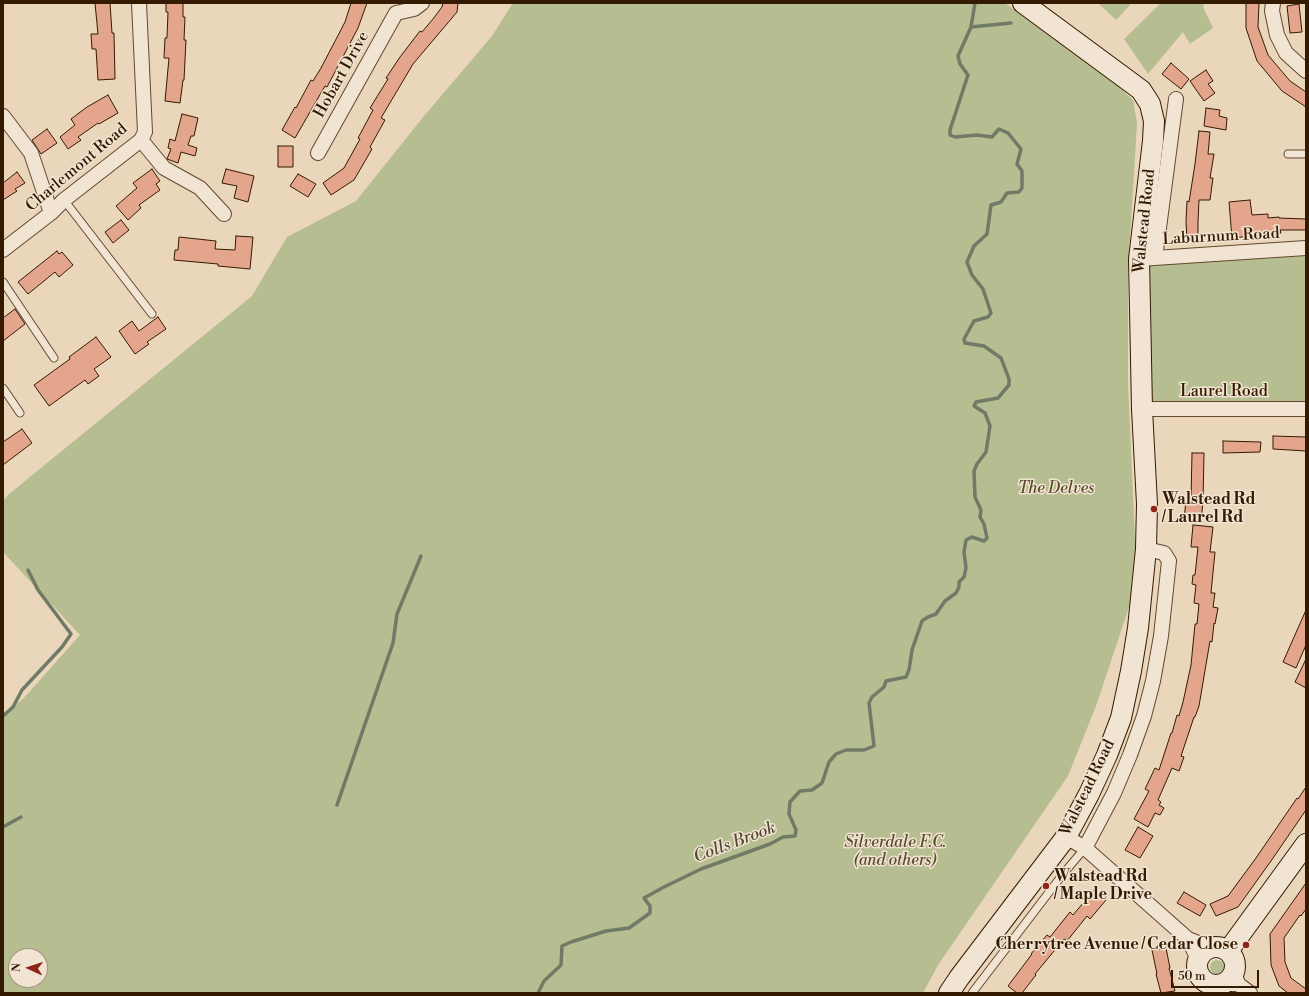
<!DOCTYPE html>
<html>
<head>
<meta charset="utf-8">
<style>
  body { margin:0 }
  #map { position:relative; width:1309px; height:996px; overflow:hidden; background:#ead6ba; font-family:"Libre Bodoni",serif }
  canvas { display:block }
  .frame { position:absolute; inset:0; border:4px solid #341a00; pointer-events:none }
  .north { position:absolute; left:8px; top:948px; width:40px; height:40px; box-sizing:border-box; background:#f1e4d2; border:1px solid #a5937e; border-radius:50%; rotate:273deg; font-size:11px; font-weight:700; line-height:16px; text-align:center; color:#341a00 }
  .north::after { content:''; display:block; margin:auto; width:14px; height:18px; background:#8f2418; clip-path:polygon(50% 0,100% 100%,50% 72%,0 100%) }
  .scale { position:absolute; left:1171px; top:970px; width:88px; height:18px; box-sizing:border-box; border:2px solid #341a00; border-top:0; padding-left:5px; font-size:12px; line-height:14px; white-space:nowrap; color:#341a00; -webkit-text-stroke:3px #f1e4d2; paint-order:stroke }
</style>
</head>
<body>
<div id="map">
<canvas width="1309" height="996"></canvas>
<div class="frame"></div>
<div class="north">N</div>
<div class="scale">50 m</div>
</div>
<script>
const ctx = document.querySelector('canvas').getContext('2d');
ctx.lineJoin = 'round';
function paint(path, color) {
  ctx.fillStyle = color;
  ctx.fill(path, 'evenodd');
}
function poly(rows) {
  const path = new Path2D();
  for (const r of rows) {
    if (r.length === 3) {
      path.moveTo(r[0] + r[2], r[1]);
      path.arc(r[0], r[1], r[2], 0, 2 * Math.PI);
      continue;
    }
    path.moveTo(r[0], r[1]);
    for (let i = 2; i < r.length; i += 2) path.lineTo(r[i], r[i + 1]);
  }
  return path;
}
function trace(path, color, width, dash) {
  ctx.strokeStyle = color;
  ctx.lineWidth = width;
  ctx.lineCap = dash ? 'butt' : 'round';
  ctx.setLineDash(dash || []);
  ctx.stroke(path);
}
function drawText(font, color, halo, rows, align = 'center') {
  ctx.font = font + ' "Libre Bodoni",serif';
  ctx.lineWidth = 3;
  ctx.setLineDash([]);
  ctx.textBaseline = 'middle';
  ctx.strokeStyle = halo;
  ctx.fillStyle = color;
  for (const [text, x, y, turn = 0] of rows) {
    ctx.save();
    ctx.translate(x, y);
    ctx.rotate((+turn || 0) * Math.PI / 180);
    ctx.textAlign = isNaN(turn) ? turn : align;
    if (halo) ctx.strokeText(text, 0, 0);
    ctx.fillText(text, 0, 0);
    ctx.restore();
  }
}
paint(poly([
  [513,3,1005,3,1118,86,1133,100,1137,123,1128,271,1128,383,1137,583,1096,706,1068,776,938,965,923,993,3,993,3,714,22,700,80,635,3,552,3,501,9,494,252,296,287,237,356,201,424,116,492,36],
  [16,956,40,956,40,980,16,980],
  [1098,3,1132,3,1116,20],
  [1161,3,1204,3,1203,7,1213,28,1190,44,1183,32,1148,74,1124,39],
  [1306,255,1306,402,1145,403,1143,265],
  [1217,967,7]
]), '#b6be91');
trace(poly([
  [971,27,1011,23],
  [3,716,13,707,22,690,62,647,71,634,38,590,28,570],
  [337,805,393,643,397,614,421,556],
  [3,827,21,817],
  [538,993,544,981,561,965,562,946,571,942,606,931,629,928,650,913,650,906,644,898,664,887,701,869,770,844,783,837,795,836,796,830,789,814,790,802,800,791,812,790,822,783,829,762,836,754,846,750,864,750,874,746,869,703,872,697,884,687,886,681,906,677,909,670,912,650,922,621,928,617,936,614,945,601,956,593,959,587,959,582,964,577,966,568,964,552,966,540,972,537,984,541,987,538,984,524,980,517,981,510,975,497,974,471,977,464,986,452,990,426,985,413,974,406,976,402,998,398,1009,385,1009,379,1001,358,984,346,965,343,964,339,974,321,988,317,991,313,983,289,972,275,967,262,974,246,987,234,991,205,1001,202,1007,193,1019,192,1022,188,1022,171,1017,164,1021,149,1008,133,999,129,992,137,977,135,955,137,950,135,950,130,966,81,968,75,960,64,958,56,971,27,975,3]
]), '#717a66', 3.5);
const building = poly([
  [95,3,110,3,112,33,114,33,115,79,98,80,96,49,92,49,91,34,98,34,95,3],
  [166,3,183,3,183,17,185,17,184,40,186,40,184,80,183,80,180,103,165,101,169,58,164,58,165,38,167,38,168,12,166,12,166,3],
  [351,3,367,3,358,28,327,87,325,86,295,138,282,130,295,107,296,108,311,80,313,81,321,68,345,22,351,3],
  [443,3,458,3,457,12,413,64,381,118,385,120,370,147,372,149,354,180,331,195,323,183,344,168,360,139,358,138,373,110,370,108,388,79,386,78,400,57,420,31,422,32,433,19,442,7,443,3],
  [1246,3,1259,3,1258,27,1268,55,1290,81,1306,92,1306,107,1282,91,1257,61,1246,28,1246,3],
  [1299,4,1302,32,1290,33,1287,6,1299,4],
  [1171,63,1189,79,1181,89,1162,74,1171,63],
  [1206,70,1213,81,1208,84,1215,93,1204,101,1190,81,1206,70],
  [108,95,118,113,99,124,98,123,78,137,81,140,68,149,60,137,75,125,71,119,87,107,108,95],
  [1206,108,1220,110,1219,116,1227,118,1226,130,1204,126,1206,108],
  [182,114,198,118,194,136,191,136,188,145,197,148,195,156,181,152,178,163,167,159,171,149,168,148,170,139,175,141,182,114],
  [47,129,57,143,41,154,32,140,47,129],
  [1199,131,1210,132,1208,154,1214,154,1210,178,1213,178,1210,200,1199,200,1198,222,1198,240,1187,241,1186,221,1187,201,1189,202,1195,164,1199,131],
  [278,146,293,146,293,167,278,167,278,146],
  [152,169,160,181,156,184,160,190,139,205,141,208,128,220,116,206,137,188,133,183,152,169],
  [226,169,254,176,248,202,234,198,237,186,222,183,226,169],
  [17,172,25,183,15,189,17,191,3,200,3,183,17,172],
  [298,174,316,184,308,197,290,186,298,174],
  [1250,200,1252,215,1268,214,1268,218,1279,217,1279,218,1306,219,1306,230,1280,230,1281,233,1232,238,1229,202,1250,200],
  [121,220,129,230,113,243,105,232,121,220],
  [236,236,253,237,250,269,218,266,218,264,174,260,175,250,178,250,179,237,216,241,215,249,235,250,236,236],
  [57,251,59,254,62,252,73,265,59,277,55,272,28,294,18,282,57,251],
  [15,309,25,324,3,341,3,318,15,309],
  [158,317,166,329,147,342,149,344,135,354,119,331,132,321,139,331,158,317],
  [96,337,111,357,94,369,99,376,88,384,85,380,49,406,34,385,70,359,69,357,96,337],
  [22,429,32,443,3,465,3,442,22,429],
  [1273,436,1306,437,1306,451,1273,449,1273,436],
  [1223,441,1261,442,1260,452,1223,453,1223,441],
  [1192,453,1204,453,1203,501,1201,522,1184,520,1186,500,1191,500,1192,453],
  [1193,525,1213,527,1210,552,1215,552,1211,593,1215,593,1213,607,1218,608,1215,624,1214,623,1212,642,1210,641,1199,706,1195,717,1194,717,1181,756,1184,757,1179,771,1172,768,1158,800,1161,802,1159,805,1164,808,1160,815,1155,813,1148,827,1134,819,1149,791,1145,789,1155,768,1159,770,1171,733,1172,733,1177,715,1179,716,1183,702,1191,665,1195,624,1197,624,1199,604,1194,603,1196,585,1192,584,1193,575,1195,575,1198,547,1191,547,1193,525],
  [1306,610,1306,645,1296,668,1283,662,1306,610],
  [1306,659,1306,688,1295,682,1306,659],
  [1306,787,1306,810,1271,861,1238,907,1216,916,1210,904,1228,896,1256,858,1297,798,1298,799,1306,787],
  [1138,827,1153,836,1140,858,1125,850,1138,827],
  [1306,883,1306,909,1301,916,1300,915,1284,938,1285,962,1291,978,1306,989,1306,993,1288,993,1279,986,1271,965,1270,934,1306,883],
  [1094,890,1106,900,1090,919,1087,916,1067,941,1064,939,1035,974,1036,975,1022,993,1017,993,1008,986,1032,954,1031,954,1047,935,1050,937,1070,912,1073,915,1094,890],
  [1184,892,1206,905,1200,916,1177,903,1184,892],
  [1166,948,1170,968,1169,968,1175,991,1161,993,1156,974,1157,974,1152,950,1166,948]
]);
paint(building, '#e3a68c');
trace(building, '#341a00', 1);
const lane = poly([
  [1288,154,1306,154],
  [64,200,152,314],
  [3,282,54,358],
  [3,388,20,413],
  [972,993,1063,874,1085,848]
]);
const street = poly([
  [1273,3,1272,11,1277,35,1286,53,1306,71],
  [3,116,31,153,51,213],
  [141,140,164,168,200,188,224,214],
  [318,153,396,13,414,9,422,3],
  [3,250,51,213,64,200,141,140,145,132,139,3],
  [1155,258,1176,99],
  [1139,259,1306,248],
  [1142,409,1306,409],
  [1066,837,1085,848,1188,939,1198,959],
  [1085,848,1114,793,1130,755,1144,716,1153,681,1161,636,1169,561,1164,553,1146,549],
  [1188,939,1211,948],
  [1234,971,1238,984,1250,993],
  [1221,984,1238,984]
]);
const secondary = poly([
  [1216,966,19],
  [1228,951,1306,844],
  [949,993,959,978,1066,837,1089,794,1107,755,1121,718,1131,671,1138,628,1146,549,1147,504,1142,409,1139,259,1153,141,1154,121,1150,104,1141,90,1023,3]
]);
trace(lane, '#62492e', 9);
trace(street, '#62492e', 16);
trace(secondary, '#341a00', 22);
trace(lane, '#f1e4d2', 7);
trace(street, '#f1e4d2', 14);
trace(secondary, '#f1e4d2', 20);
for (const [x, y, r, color] of [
  [1154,509,4,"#8f2418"],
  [1046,886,4,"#8f2418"],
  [1246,945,4,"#8f2418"]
]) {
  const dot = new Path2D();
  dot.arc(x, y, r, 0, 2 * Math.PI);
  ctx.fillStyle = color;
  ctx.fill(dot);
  trace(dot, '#f1e4d2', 1.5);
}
drawText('16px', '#341a00', '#f1e4d2', [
  ["Hobart Drive",342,75,-61],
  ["Charlemont Road",77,168,-40],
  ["Walstead Road",1145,221,-84],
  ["Laburnum Road",1221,237,-3],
  ["Laurel Road",1224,392],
  ["Walstead Road",1088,788,-64]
]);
drawText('italic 16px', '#5b4b2c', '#f1e4d2', [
  ["The Delves",1056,489],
  ["Silverdale F.C.",895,843],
  ["(and others)",895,861]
]);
drawText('bold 16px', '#341a00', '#f1e4d2', [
  ["Walstead Rd",1162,500],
  ["/ Laurel Rd",1162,518],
  ["Walstead Rd",1054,877],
  ["/ Maple Drive",1054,895],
  ["Cherrytree Avenue / Cedar Close",1238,945,"right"]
], 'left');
drawText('italic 17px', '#524a33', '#f1e4d2', [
  ["Colls Brook",735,843,-21]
]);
</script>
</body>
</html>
